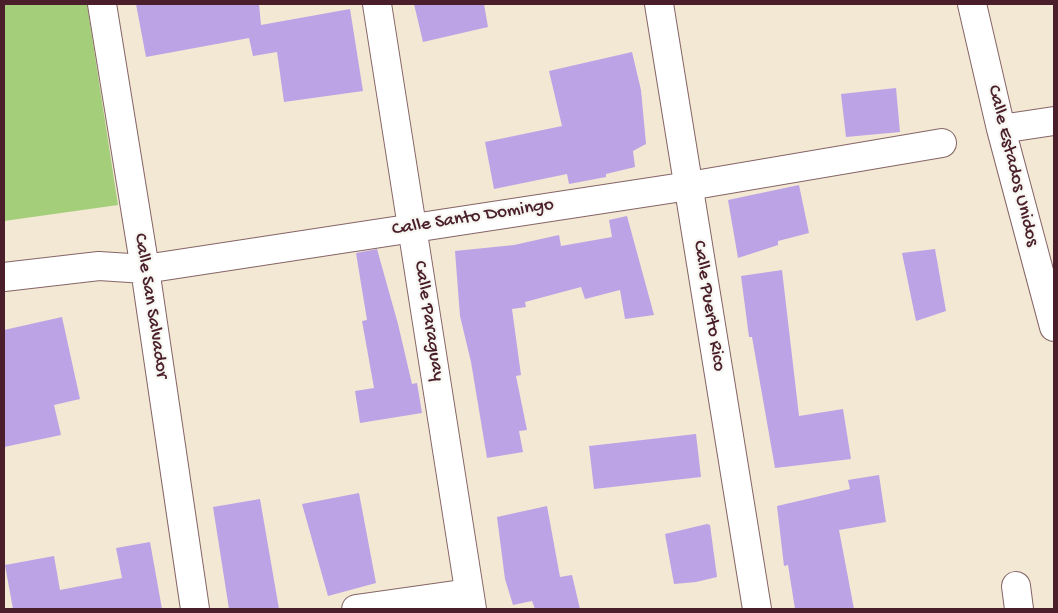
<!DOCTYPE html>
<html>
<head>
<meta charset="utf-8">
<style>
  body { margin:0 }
  #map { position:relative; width:1058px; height:613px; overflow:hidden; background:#f2e8d4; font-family:"Gochi Hand",sans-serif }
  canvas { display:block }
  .frame { position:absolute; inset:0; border:5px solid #4a1f2b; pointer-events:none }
</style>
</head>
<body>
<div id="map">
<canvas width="1058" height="613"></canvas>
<div class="frame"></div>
</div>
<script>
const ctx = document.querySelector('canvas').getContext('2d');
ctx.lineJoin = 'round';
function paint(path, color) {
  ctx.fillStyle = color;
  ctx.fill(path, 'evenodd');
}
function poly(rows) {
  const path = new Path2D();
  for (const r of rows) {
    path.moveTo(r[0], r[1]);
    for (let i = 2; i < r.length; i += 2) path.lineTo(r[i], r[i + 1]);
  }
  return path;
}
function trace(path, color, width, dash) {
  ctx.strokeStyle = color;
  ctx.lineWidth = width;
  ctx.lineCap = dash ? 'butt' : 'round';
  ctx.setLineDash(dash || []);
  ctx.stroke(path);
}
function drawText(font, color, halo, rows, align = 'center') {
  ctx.font = font + ' "Gochi Hand",sans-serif';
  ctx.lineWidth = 4.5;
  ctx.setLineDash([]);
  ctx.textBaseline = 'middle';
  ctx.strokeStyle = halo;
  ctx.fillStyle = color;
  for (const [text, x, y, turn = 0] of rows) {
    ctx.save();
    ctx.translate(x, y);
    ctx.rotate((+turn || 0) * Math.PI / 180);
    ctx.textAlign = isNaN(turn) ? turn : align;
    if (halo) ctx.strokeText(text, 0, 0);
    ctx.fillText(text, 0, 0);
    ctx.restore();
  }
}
paint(poly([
  [4,4,87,4,118,205,4,221]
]), '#a4ce7a');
paint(poly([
  [136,4,259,4,261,25,350,9,363,91,284,102,277,52,253,56,249,38,146,57],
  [414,4,484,4,488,27,423,42],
  [632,52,641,90,646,144,633,151,635,167,606,174,606,177,569,184,567,174,494,189,485,142,562,126,549,71],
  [896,88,900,132,846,137,841,94],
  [799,185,809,233,778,241,778,245,738,258,728,200],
  [627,216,654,315,625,319,620,290,585,299,581,287,525,302,526,307,512,309,521,375,516,376,527,430,519,431,523,452,487,458,471,362,460,316,455,251,514,245,559,235,561,246,612,237,609,220],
  [377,249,398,324,412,384,417,383,422,413,360,423,355,391,374,388,362,321,367,320,356,253],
  [935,249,946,311,916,321,902,253],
  [782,270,799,416,843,409,851,459,775,468,752,337,749,337,741,276],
  [62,317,80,399,54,405,61,435,4,447,4,330],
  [696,434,701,477,594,489,589,446],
  [879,475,886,522,839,530,854,609,795,609,788,565,784,566,777,506,850,489,848,480],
  [359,493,376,583,328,596,302,504],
  [260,499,279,609,229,609,213,507],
  [547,506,560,577,572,575,580,609,535,609,532,601,513,605,505,579,497,517],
  [707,524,710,525,717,577,696,582,674,584,665,534],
  [150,542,162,609,13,609,5,565,54,556,60,590,122,578,116,548]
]), '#bca3e6');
const minor = poly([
  [102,4,145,269,195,609],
  [377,4,472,609],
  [659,4,757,609],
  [972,4,1001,129,1054,327],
  [1001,129,1054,121],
  [4,277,99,266,145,269,689,186,942,143],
  [1016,586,1019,609],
  [356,609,469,593]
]);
trace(minor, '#856566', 30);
trace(minor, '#fff', 28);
drawText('19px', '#4a1f2b', '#f6f6f2', [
  ["Calle Estados Unidos",1012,166,76],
  ["Calle Santo Domingo",473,218,-9],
  ["Calle San Salvador",150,306,81],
  ["Calle Puerto Rico",708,306,81],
  ["Calle Paraguay",428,321,81]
]);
</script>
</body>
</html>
